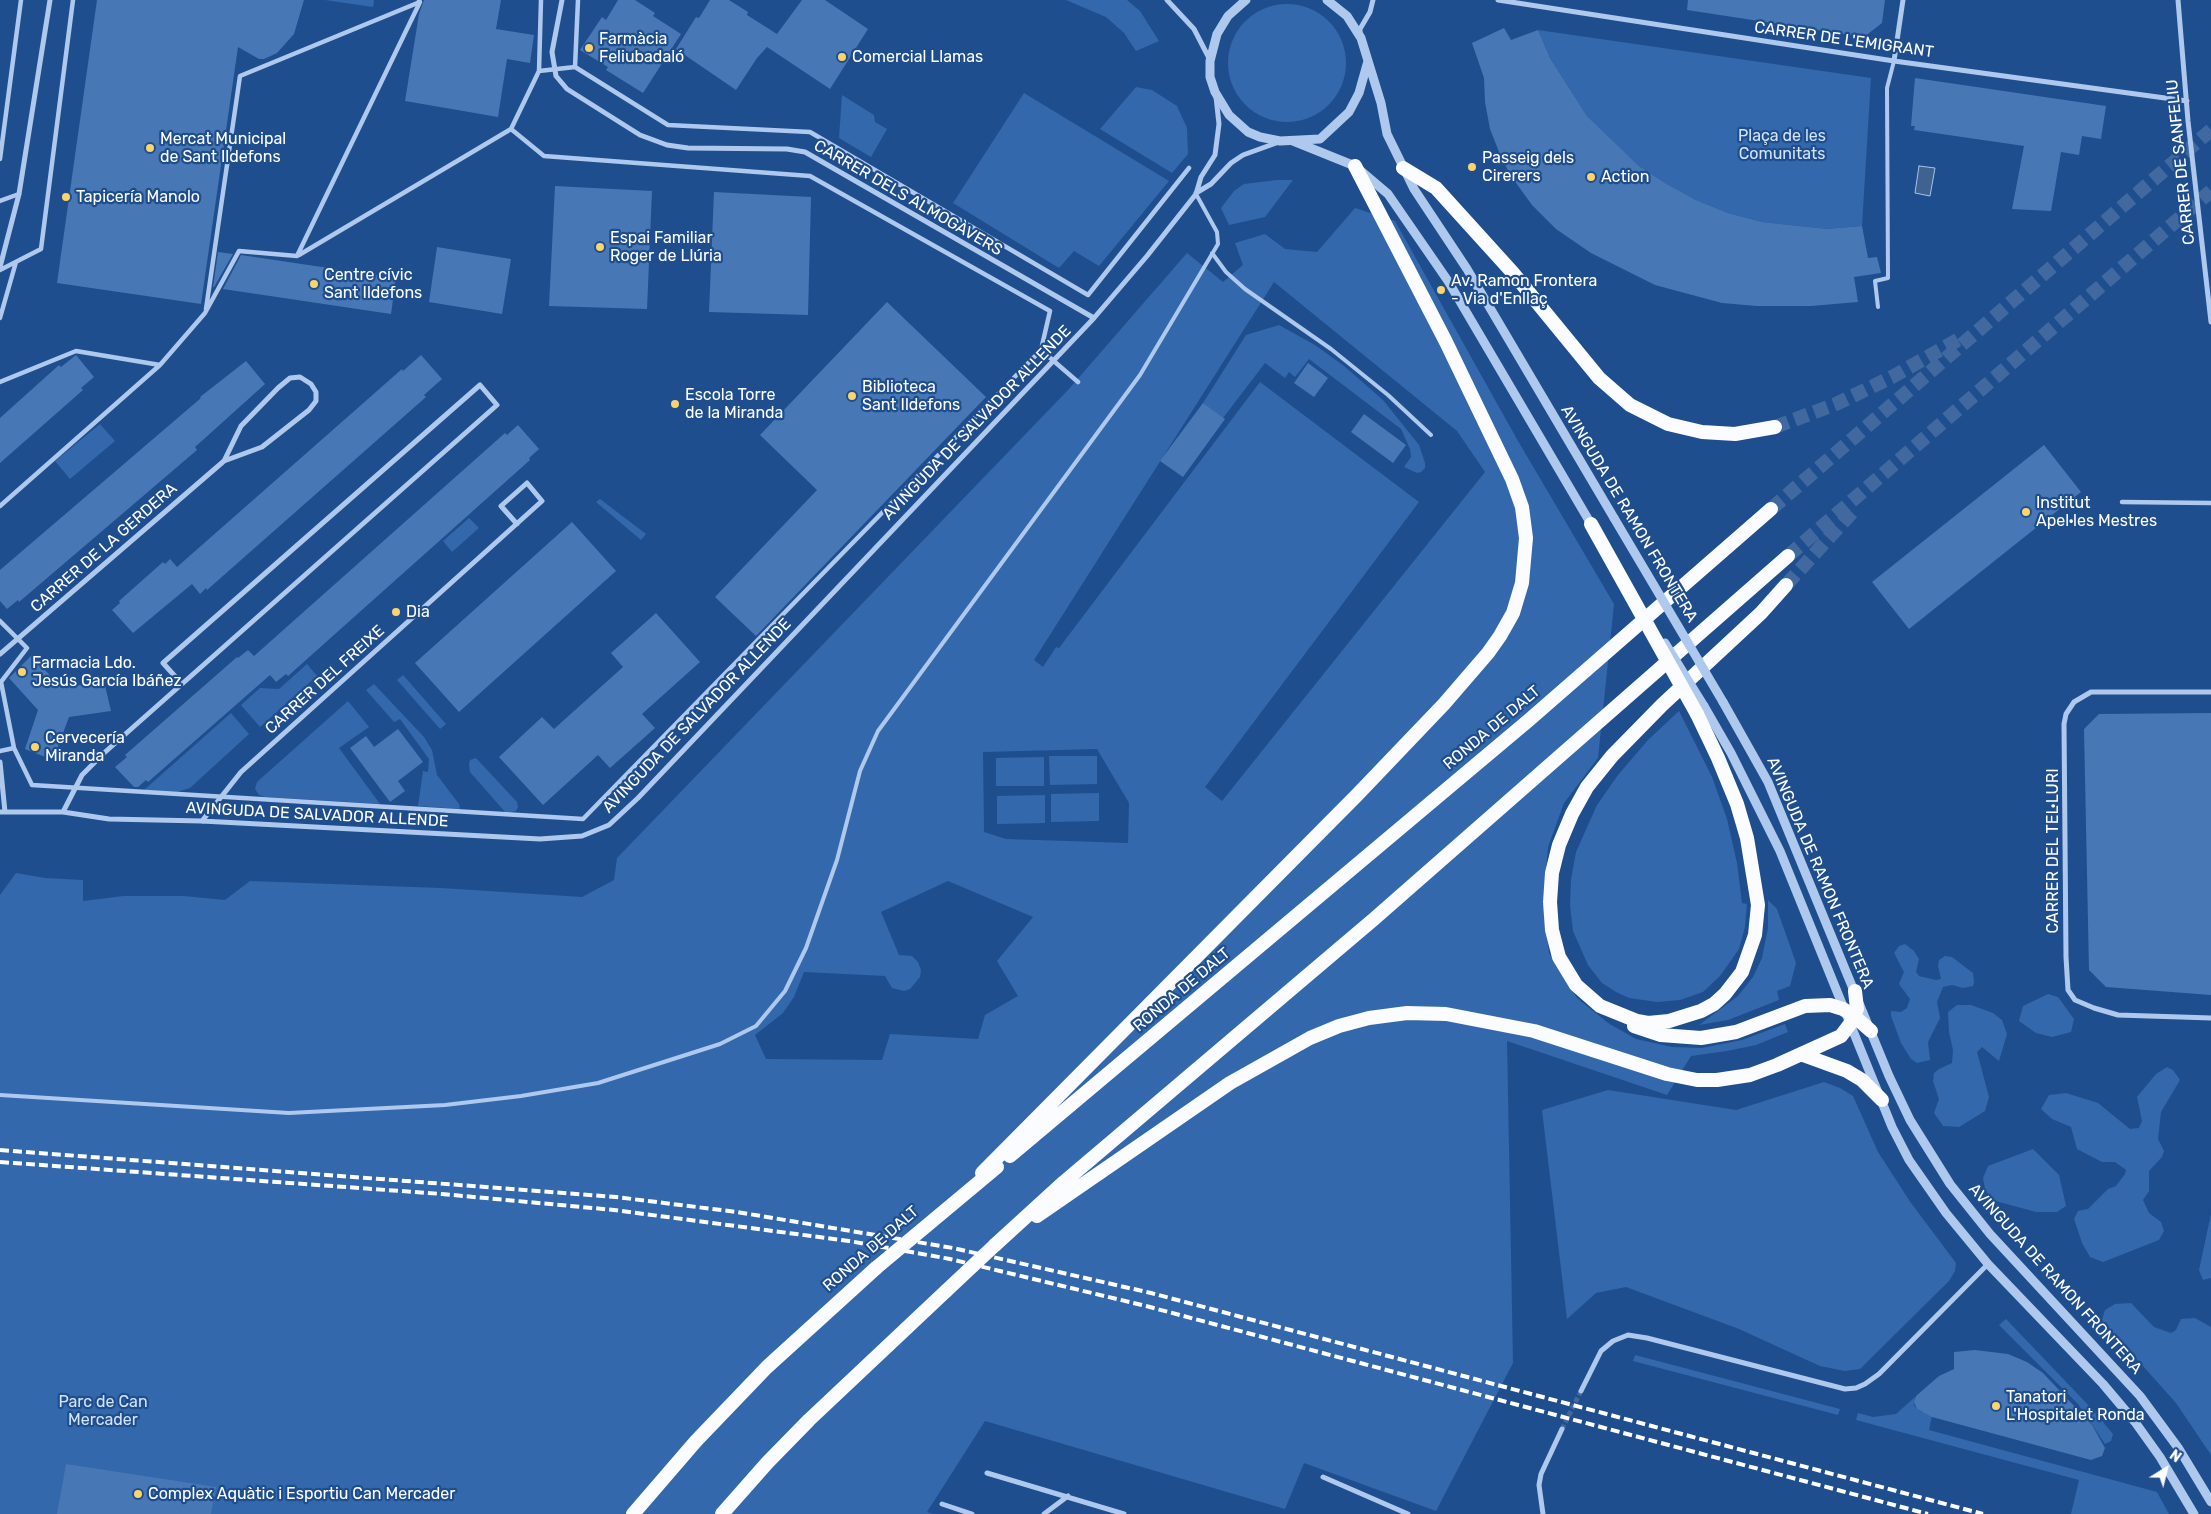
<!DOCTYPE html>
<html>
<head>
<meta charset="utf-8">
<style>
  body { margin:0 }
  #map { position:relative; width:2211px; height:1514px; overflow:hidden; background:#1f4e8e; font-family:Rubik,sans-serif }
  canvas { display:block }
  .north { position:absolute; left:2141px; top:1444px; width:50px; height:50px; -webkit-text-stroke:4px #1f4e8e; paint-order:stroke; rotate:36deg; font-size:14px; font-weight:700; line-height:20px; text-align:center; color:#fff }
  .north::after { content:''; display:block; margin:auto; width:18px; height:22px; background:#fff; clip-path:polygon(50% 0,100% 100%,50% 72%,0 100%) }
</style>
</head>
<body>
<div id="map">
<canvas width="2211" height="1514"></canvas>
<div class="north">N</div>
</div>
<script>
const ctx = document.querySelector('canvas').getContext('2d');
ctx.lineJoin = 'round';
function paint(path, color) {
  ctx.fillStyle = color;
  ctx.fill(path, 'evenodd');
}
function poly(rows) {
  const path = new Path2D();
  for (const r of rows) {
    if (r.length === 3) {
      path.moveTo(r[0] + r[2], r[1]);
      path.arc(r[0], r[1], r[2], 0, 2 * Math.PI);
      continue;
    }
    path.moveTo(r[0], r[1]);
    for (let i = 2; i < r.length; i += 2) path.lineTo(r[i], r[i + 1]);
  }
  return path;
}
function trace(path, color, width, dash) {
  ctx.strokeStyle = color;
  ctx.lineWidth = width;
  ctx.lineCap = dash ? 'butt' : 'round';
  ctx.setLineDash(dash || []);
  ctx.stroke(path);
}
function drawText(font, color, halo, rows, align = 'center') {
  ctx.font = font + ' Rubik,sans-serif';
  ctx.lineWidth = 4.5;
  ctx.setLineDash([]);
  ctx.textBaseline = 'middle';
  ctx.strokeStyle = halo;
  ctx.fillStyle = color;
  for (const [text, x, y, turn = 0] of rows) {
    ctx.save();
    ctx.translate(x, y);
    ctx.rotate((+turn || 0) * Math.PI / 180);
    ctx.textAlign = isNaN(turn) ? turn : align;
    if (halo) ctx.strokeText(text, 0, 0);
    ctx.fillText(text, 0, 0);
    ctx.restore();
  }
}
paint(poly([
  [325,0,374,0,373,7],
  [1066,0,1127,0,1140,11,1159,41,1136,51,1124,33,1106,17],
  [1287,63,59],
  [1538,30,1871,78,1862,226,1827,229,1762,222,1728,213,1696,200,1665,183,1639,166,1587,116,1550,58],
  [1136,87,1152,90,1177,106,1187,128,1188,154,1172,173,1100,129],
  [1024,93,1169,181,1099,266,1074,251,1059,268,953,203],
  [842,95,874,115,875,122,887,129,871,157,839,138],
  [1277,180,1293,180,1265,217,1229,225,1221,208,1234,191,1244,184],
  [1355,208,1395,221,1518,441,1614,604,1598,758,1564,803,1548,847,1543,901,1549,953,1577,998,1608,1023,1636,1039,1672,1047,1702,1048,1742,1040,1785,1024,1788,1032,1756,1045,1727,1051,1691,1056,1667,1095,1507,1041,1513,1363,1436,1511,1304,1463,1285,1509,985,1421,927,1512,933,1514,0,1514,0,895,16,873,45,878,83,880,83,901,123,896,184,896,225,900,250,881,441,888,582,897,614,880,617,858,1068,390,1187,253,1223,282,1243,265,1235,243,1265,234,1285,249,1317,252],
  [1274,282,1457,431,1485,472,1222,801,1205,787,1419,502,1260,382,1059,648,1056,647,1043,667,1034,660],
  [1097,749,1129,803,1128,843,1006,839,984,832,983,752],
  [948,881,1033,917,997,961,1018,996,985,1015,978,1039,890,1034,882,1060,766,1059,755,1035,783,1013,794,997,804,972,885,976,892,988,904,991,910,989,920,977,921,970,918,962,912,956,899,955,881,912],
  [1279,325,1315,345,1344,366,1383,400,1419,445,1425,463,1425,468,1421,472,1417,473,1404,467,1411,457,1410,449,1401,429,1309,359,1295,377,1289,372,1285,378,1265,363,1223,418,1203,403,1246,335],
  [100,424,115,441,70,479,55,461],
  [600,499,646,534,641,540,596,502],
  [469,518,479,528,452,552,443,541],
  [307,664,317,676,260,727,241,705,260,688,279,689],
  [403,675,446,724,440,729,397,680],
  [374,684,424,737,432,750,437,775,459,804,460,809,418,806,423,771,428,772,429,759,400,719,394,722,366,690],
  [348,701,369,727,339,748,380,804,265,797,259,795,255,789,257,782],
  [1679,711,1712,777,1727,819,1737,863,1742,903,1747,904,1745,927,1739,949,1720,976,1703,992,1680,1000,1657,1002,1629,998,1616,992,1602,983,1588,965,1573,931,1570,905,1571,880,1576,852,1597,805,1618,775,1648,740],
  [231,713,249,734,190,788,177,792,144,790],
  [1049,756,1097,756,1097,784,1050,785],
  [1044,757,1044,786,996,786,996,758],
  [476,758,517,802,518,807,516,811,506,813,470,772,469,764,470,760],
  [1099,793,1099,821,1051,822,1051,794],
  [1045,795,1045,823,997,824,997,796],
  [1768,900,1777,909,1796,963,1790,986,1777,991,1779,1000,1728,1020,1699,1025,1738,996,1753,977,1762,958,1768,928],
  [1905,944,1914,951,1919,959,1916,972,1919,976,1936,980,1941,979,1938,966,1939,960,1945,956,1952,957,1973,973,1974,982,1973,986,1963,988,1952,985,1943,987,1937,1002,1940,1018,1928,1042,1930,1060,1917,1063,1911,1059,1901,1043,1891,1016,1891,1011,1901,1012,1907,1008,1910,999,1899,984,1904,972,1894,953,1899,946],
  [2048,994,2058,997,2074,1019,2071,1032,2052,1037,2036,1033,2019,1021,2023,1006],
  [1957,1005,1971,1005,1993,1013,2002,1020,2007,1034,1999,1061,1982,1047,1977,1052,1989,1097,1985,1111,1959,1127,1943,1126,1934,1113,1939,1099,1933,1081,1934,1073,1939,1069,1952,1063,1953,1050,1949,1032,1948,1012],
  [2167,1067,2173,1070,2180,1080,2161,1112,2158,1139,2164,1151,2162,1157,2149,1171,2149,1191,2143,1200,2149,1213,2161,1222,2164,1231,2159,1240,2103,1262,2090,1257,2082,1243,2074,1219,2078,1211,2088,1209,2108,1189,2116,1186,2125,1174,2126,1170,2115,1162,2102,1162,2077,1149,2071,1127,2052,1119,2041,1109,2049,1095,2066,1093,2098,1103,2130,1129,2139,1128,2142,1121,2137,1097,2156,1074],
  [1824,1082,1840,1088,1853,1096,1878,1152,1911,1203,1956,1263,1955,1271,1949,1281,1860,1369,1845,1371,1820,1366,1739,1329,1626,1287,1596,1293,1567,1319,1542,1110,1608,1090,1736,1110],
  [2033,1149,2059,1175,2066,1206,2057,1212,2036,1212,1992,1200,1985,1189,1983,1178,1988,1166],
  [2211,1214,2211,1278,2203,1280,2199,1270],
  [2131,1303,2154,1327,2171,1333,2176,1330,2181,1319,2195,1318,2211,1327,2211,1455,2176,1403,2102,1320,2105,1310,2115,1304],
  [2006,1319,2092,1409,2113,1434,2111,1441,2105,1444,2078,1404,1999,1325],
  [1635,1355,1840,1409,1838,1415,1633,1361],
  [1915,1397,1914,1405,1917,1409,1922,1412,1933,1411,1929,1430,2157,1492,2169,1514,2071,1514,2079,1480,1856,1420,1858,1413,1873,1417,1896,1414]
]), '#3368ac');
const water = poly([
  [1919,166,1935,168,1930,196,1915,193,1919,166]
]);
paint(water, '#406290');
trace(water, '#a2c4ee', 1);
paint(poly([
  [97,0,304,0,294,34,277,53,264,59,259,59,238,47,201,304,57,283],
  [424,0,501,0,496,29,534,35,530,63,507,59,498,117,405,101,419,14],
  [618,0,635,0,655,13,653,16,681,34,643,93,606,70,608,67,580,50,602,17,606,20],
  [710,0,729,0,748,12,747,15,777,34,802,0,825,0,868,29,830,89,767,47,757,58,736,90,676,49,696,17,699,18],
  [1688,0,1885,0,1882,23,1864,37,1687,10],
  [1504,28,1511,40,1538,30,1550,58,1587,116,1639,166,1665,183,1696,200,1728,213,1762,222,1827,229,1862,226,1868,258,1877,257,1881,273,1854,277,1858,302,1811,306,1757,306,1722,303,1655,285,1591,253,1556,229,1532,205,1511,176,1501,157,1490,129,1485,102,1484,78,1472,43],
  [1915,78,2106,106,2101,139,2082,136,2079,155,2061,152,2051,211,2012,209,2024,146,1914,130,1915,126,1911,126],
  [555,186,652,191,647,309,549,306],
  [714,192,811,197,808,315,709,312],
  [437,247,511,259,502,314,429,302],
  [218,252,233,254,214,287,213,287],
  [241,255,396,278,391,314,223,289],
  [887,302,986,397,756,636,715,597,817,490,760,435],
  [76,355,94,377,81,388,83,390,0,463,0,418,59,365,61,367],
  [421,355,442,379,424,395,426,397,207,590,206,588,200,594,192,584,133,633,112,610,120,603,119,601,163,562,165,564,170,559,177,567,402,369,403,371],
  [246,361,265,384,204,439,195,447,197,450,19,602,18,600,7,609,0,601,0,570,201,398,200,397],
  [1308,363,1328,378,1314,397,1294,383],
  [1203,403,1225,419,1183,477,1160,461],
  [1364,414,1406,445,1393,463,1351,432],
  [518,425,539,449,529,458,530,460,288,676,286,674,276,682,270,675,148,782,146,780,138,787,134,787,115,767,127,757,125,755,237,657,238,658,248,650,254,656,505,433,507,435],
  [2044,445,2081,492,1909,629,1872,582],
  [572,522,616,571,459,712,415,663],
  [656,613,700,662,642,714,655,728,610,768,598,755,543,805,499,757,542,717,554,729,623,667,611,653],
  [32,655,61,688,104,681,111,711,69,717,53,760,25,749,38,710,9,678],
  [2211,713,2211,995,2106,987,2089,970,2084,729,2099,714],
  [398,729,423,762,398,781,405,791,390,802,350,748,366,736,374,747],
  [1975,1350,2008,1354,2027,1362,2043,1373,2092,1425,2105,1448,2102,1456,2091,1460,1932,1417,1917,1409,1914,1402,1916,1396,1939,1376,1954,1369,1954,1352],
  [66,1464,216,1487,211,1514,57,1514]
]), '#4877b6');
trace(poly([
  [1562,1429,1581,1391]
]), '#41699f', 5, [5, 2.5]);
trace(poly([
  [1775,427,1836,404,1892,377,1961,338],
  [1771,509,2211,130],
  [1788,556,2211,191],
  [1786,585,1856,508]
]), '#41699f', 14, [14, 7]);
trace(poly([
  [1212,253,1226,272,1245,289,1331,349,1388,395,1431,435],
  [1878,307,1875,281,1888,278,1887,88,1894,61],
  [0,1095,289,1113,445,1105,521,1096,598,1083,720,1044,756,1026,785,991,806,948,837,860,860,771,878,731,1140,375,1218,244,1217,232,1196,194]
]), '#aec9ed', 4);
trace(poly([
  [575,67,668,125,810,132,1088,295,1189,168],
  [539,71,575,67,578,0],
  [511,129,544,156,810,176,1050,311,1041,350,1078,382],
  [0,159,21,0],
  [0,201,19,194],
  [299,255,511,129,539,71,541,0],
  [0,270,41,249,73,0],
  [206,309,240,76,420,2],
  [0,318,16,262],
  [0,382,76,351,160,365,205,313,239,251,297,256,420,2,419,0],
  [2122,502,2211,503],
  [0,506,160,365],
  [0,621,27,648,1,682,14,748],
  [0,751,14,748,32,785,583,819,1041,350]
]), '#aec9ed', 4.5);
trace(poly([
  [562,0,552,52,556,76,567,89,640,135,667,145,688,148,787,149,805,152,1094,318],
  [1167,0,1194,29,1210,60],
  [1498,0,1894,61,2187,101],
  [2178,0,2188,121,2211,322],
  [1360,34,1360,29,1370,12,1373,0],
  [1894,61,1903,0],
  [1196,193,1211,184,1231,163,1243,155,1279,142],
  [0,267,19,194,50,0],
  [0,654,224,461,262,447,309,410,316,401,316,392,311,384,300,377,290,378,278,388,241,426,224,461],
  [2211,692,2091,692,2074,702,2066,714,2064,724,2066,957,2068,990,2075,1000,2094,1008,2118,1015,2211,1018],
  [0,762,5,812],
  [0,812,63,812,109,819,202,821,540,839,582,836,609,825,638,798,1094,318,1147,256,1196,194,1201,177,1215,155,1219,124,1216,97],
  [63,812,82,775,104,753,497,405,480,385,163,663,182,684],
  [202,821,241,772,542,501,527,483,501,506,517,524],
  [1581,1391,1601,1351,1613,1341,1628,1335,1647,1338,1845,1389,1856,1388,1865,1384,1879,1374,1988,1264],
  [987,1473,1124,1514],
  [1323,1477,1408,1514],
  [942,1504,972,1514],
  [1044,1514,1068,1496],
  [1543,1514,1539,1485,1541,1474,1562,1429]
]), '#aec9ed', 5);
trace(poly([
  [1246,0,1228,16,1217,34,1210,61,1210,77,1215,92,1229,115,1248,132,1260,137,1280,141,1320,139,1349,112,1359,93,1368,61],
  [1327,0,1347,16,1361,38,1381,103,1387,134,1414,189,1467,269,1614,518],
  [1293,141,1355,166,1388,194,1448,281,1591,524],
  [1723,702,1768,782,1889,1076,1910,1120,1950,1184,1990,1234,2140,1396,2179,1449,2211,1502],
  [1704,706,1731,753,1780,851,1892,1127,1909,1160,1946,1213,1988,1264,2103,1384,2135,1422,2160,1457,2194,1514]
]), '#aec9ed', 9);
trace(poly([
  [1403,168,1436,188,1513,273,1599,378,1630,405,1668,424,1702,432,1735,434,1775,427],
  [1697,714,1718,758,1737,804,1747,838,1758,905,1755,935,1742,972,1725,994,1714,1004,1701,1011,1669,1021,1648,1023,1637,1021,1600,1006,1576,985,1559,957,1552,930,1550,902,1552,873,1559,845,1572,814,1587,787,1612,756,1662,705,1761,613,1786,585],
  [1634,1026,1661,1035,1701,1038,1736,1032,1805,1006,1830,1005,1843,1009,1854,1016,1871,1031],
  [1803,1055,1847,1071,1862,1080,1882,1100],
  [1010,1156,1529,720,1771,509],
  [982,1173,1358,794,1444,704,1488,653,1500,636,1513,613,1522,583,1526,538,1522,507,1512,479,1446,342,1355,166],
  [1037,1216,1230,1083,1310,1038,1339,1026,1369,1018,1407,1013,1446,1014,1534,1031,1667,1074,1697,1080,1717,1080,1750,1075,1777,1065,1841,1036,1850,1024,1857,1009,1855,991],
  [995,1245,1064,1182,1374,919,1788,556],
  [633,1514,696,1441,767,1367,876,1268],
  [722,1514,767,1463,809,1420,946,1291]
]), '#fafcff', 14);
trace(poly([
  [0,1150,616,1197,737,1212,953,1248,1151,1293,1983,1514],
  [0,1162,442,1194,614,1210,849,1241,950,1259,1146,1306,1928,1514]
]), '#fff', 4, [9, 4]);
trace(poly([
  [1614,518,1723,702],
  [1665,643,1704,706]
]), '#aec9ed', 9);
trace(poly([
  [1591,524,1697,714],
  [876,1268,997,1167],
  [946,1291,995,1245]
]), '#fafcff', 14);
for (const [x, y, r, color] of [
  [589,48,5,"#fbd46e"],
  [842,57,5,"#fbd46e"],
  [150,148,5,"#fbd46e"],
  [1472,167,5,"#fbd46e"],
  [1591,177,5,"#fbd46e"],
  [66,197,5,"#fbd46e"],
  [600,247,5,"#fbd46e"],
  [314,284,5,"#fbd46e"],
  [1441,290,5,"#fbd46e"],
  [852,396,5,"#fbd46e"],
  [675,404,5,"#fbd46e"],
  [2026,512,5,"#fbd46e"],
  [396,612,5,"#fbd46e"],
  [22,672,5,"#fbd46e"],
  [35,747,5,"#fbd46e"],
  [1996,1406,5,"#fbd46e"],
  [138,1494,5,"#fbd46e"]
]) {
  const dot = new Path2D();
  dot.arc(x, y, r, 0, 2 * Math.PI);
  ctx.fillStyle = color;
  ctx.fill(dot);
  trace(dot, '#1f4e8e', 2);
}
drawText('16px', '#fff', '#1f4e8e', [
  ["Farmàcia",599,39],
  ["Feliubadaló",599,57],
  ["Comercial Llamas",852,57],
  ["Mercat Municipal",160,139],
  ["de Sant Ildefons",160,157],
  ["Passeig dels",1482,158],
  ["Cirerers",1482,176],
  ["Action",1601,177],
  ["Tapicería Manolo",76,197],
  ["Espai Familiar",610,238],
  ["Roger de Llúria",610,256],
  ["Centre cívic",324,275],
  ["Sant Ildefons",324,293],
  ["Av. Ramon Frontera",1451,281],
  ["- Via d'Enllaç",1451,299],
  ["Biblioteca",862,387],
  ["Sant Ildefons",862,405],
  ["Escola Torre",685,395],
  ["de la Miranda",685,413],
  ["Institut",2036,503],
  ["Apel·les Mestres",2036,521],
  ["Dia",406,612],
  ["Farmacia Ldo.",32,663],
  ["Jesús García Ibáñez",32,681],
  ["Cervecería",45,738],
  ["Miranda",45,756],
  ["Tanatori",2006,1397],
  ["L'Hospitalet Ronda",2006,1415],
  ["Complex Aquàtic i Esportiu Can Mercader",148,1494]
], 'left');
drawText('16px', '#fff', '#1f4e8e', [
  ["CARRER DE L'EMIGRANT",1844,40,8],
  ["CARRER DE SANFELIU",2181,162,-96],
  ["CARRER DELS ALMOGÀVERS",908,198,30],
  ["AVINGUDA DE SALVADOR ALLENDE",977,423,-46],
  ["AVINGUDA DE RAMON FRONTERA",1629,514,59],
  ["CARRER DE LA GERDERA",104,548,-41],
  ["CARRER DEL FREIXE",325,680,-42],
  ["AVINGUDA DE SALVADOR ALLENDE",697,716,-46],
  ["RONDA DE DALT",1492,728,-40],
  ["AVINGUDA DE SALVADOR ALLENDE",317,815,3],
  ["CARRER DEL TEL·LURI",2053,851,-90],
  ["AVINGUDA DE RAMON FRONTERA",1820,873,67],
  ["RONDA DE DALT",1182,990,-40],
  ["RONDA DE DALT",871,1249,-41],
  ["AVINGUDA DE RAMON FRONTERA",2055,1279,48]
]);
drawText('16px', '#d3e4f9', '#1f4e8e', [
  ["Plaça de les",1782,136],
  ["Comunitats",1782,154],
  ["Parc de Can",103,1402],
  ["Mercader",103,1420]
]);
</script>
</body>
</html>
